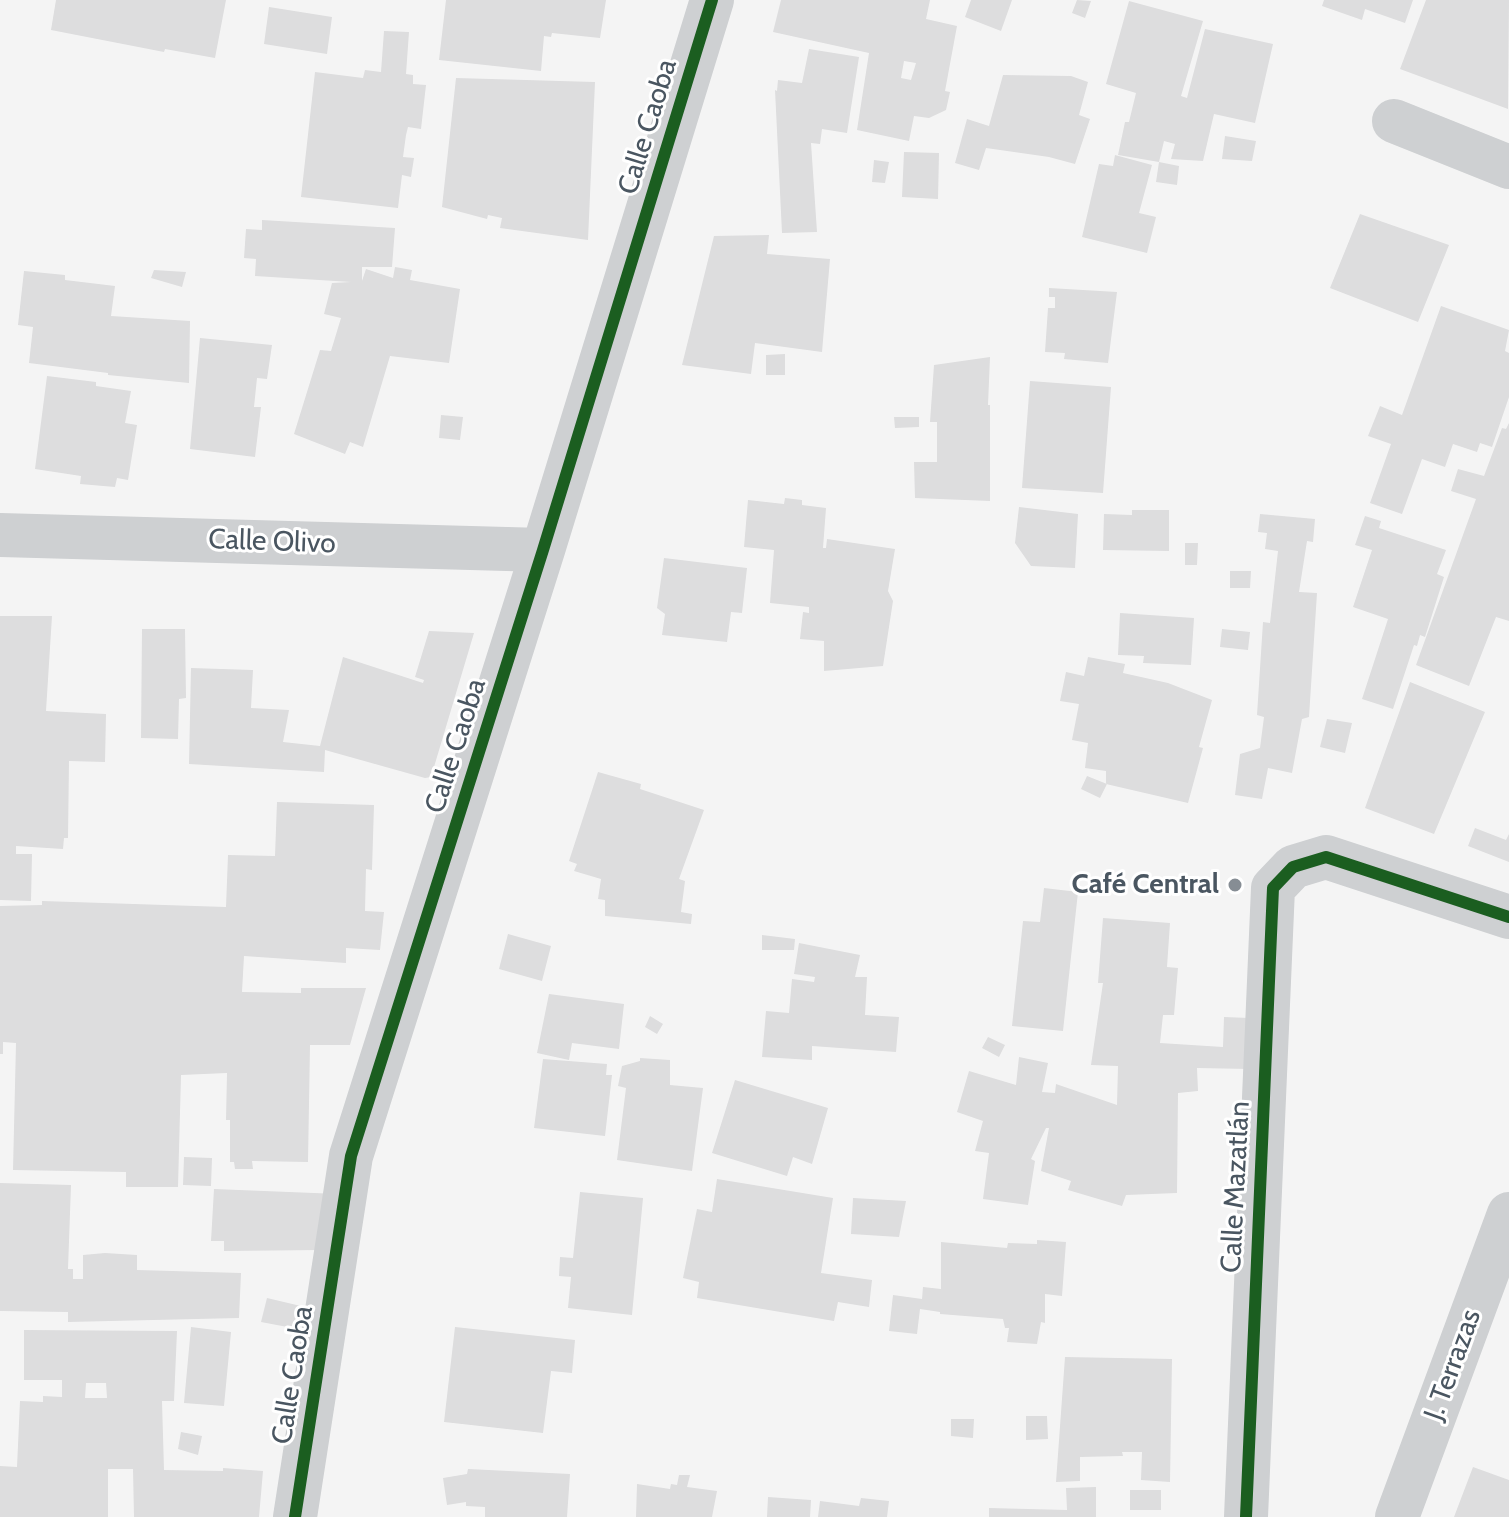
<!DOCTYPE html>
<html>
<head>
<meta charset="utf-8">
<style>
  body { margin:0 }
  canvas { display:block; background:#f4f4f4 }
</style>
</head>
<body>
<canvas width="1509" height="1517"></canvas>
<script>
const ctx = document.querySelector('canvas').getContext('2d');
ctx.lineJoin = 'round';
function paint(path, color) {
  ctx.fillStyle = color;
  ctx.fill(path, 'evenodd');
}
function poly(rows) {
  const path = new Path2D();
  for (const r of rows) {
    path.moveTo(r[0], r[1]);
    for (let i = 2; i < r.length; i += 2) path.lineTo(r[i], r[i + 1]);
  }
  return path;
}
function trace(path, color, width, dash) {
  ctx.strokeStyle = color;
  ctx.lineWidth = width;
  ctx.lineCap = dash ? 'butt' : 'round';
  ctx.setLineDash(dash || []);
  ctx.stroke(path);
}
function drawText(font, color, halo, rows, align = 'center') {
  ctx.font = font + ' Cabin,sans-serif';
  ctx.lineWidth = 6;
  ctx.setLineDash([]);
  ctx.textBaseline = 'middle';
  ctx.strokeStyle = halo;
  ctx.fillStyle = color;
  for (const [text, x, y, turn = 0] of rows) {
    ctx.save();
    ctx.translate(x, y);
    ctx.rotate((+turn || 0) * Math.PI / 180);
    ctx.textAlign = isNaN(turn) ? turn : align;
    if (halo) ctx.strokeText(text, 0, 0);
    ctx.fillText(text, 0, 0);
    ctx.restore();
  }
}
paint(poly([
  [56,0,226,0,215,58,165,49,164,52,51,30],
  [446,0,606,0,600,38,552,33,551,37,544,36,541,71,439,60],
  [781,0,930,0,926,19,957,26,945,91,950,92,946,110,929,118,914,116,909,141,857,130,869,53,773,32],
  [904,61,916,63,911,80,901,78],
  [971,0,1012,0,1001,31,965,17],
  [1077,0,1091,1,1085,18,1072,13],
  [1324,0,1413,0,1405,23,1365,9,1362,20,1322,6],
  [1426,0,1509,0,1508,109,1400,69],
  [1129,1,1203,21,1181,96,1187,98,1205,29,1273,44,1255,123,1214,114,1203,161,1171,159,1175,144,1164,141,1159,162,1118,155,1125,122,1129,122,1136,93,1106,84],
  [269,7,332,17,327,54,264,44],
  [384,31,409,32,406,74,413,75,413,84,426,85,421,129,408,127,406,135,403,157,414,158,411,177,402,175,398,208,301,197,315,72,363,78,365,70,381,72],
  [809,49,859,57,847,133,822,129,820,144,811,143,817,232,782,233,775,90,777,91,778,80,802,83],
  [1003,75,1071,76,1088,82,1079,115,1090,119,1075,164,1049,157,986,148,979,170,955,163,967,119,989,126],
  [456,78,595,82,588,240,500,228,502,218,488,215,487,219,442,207],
  [1225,136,1256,141,1252,161,1222,159],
  [904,152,939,153,938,199,902,197],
  [1115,155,1152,165,1139,213,1156,217,1147,253,1082,237,1099,164,1113,166],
  [874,160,889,162,885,183,872,182],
  [1159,162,1179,166,1177,185,1156,182],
  [1360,214,1449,245,1418,322,1330,288],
  [262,220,395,228,392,267,362,267,362,281,366,269,393,278,395,267,412,270,410,280,460,289,449,363,390,356,363,447,350,442,345,454,294,434,320,350,331,351,341,318,324,314,332,283,351,282,255,276,256,259,244,258,246,229,262,230],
  [769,235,767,254,830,259,822,352,755,343,751,374,682,365,714,236],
  [154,270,186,272,182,287,151,278],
  [24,271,65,275,65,280,115,286,111,316,190,321,189,383,108,375,108,373,29,363,33,327,18,325],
  [1049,288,1117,292,1108,363,1064,359,1065,353,1045,352,1048,308,1055,308,1055,297,1049,297],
  [1441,306,1509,330,1505,351,1509,353,1509,397,1492,447,1480,443,1477,452,1453,444,1445,467,1422,459,1402,514,1370,503,1391,444,1368,436,1380,406,1402,415],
  [200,338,272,345,267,379,257,378,254,407,261,407,255,457,190,449],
  [785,354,785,375,766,375,766,355],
  [990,357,988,405,990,405,990,501,915,498,914,462,937,462,937,422,930,422,934,365],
  [47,376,96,382,96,386,131,391,125,423,137,425,128,480,117,478,115,487,80,484,81,476,35,469],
  [1030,381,1111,387,1103,493,1022,488],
  [441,415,463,417,460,440,439,438],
  [894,417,919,417,919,427,895,428],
  [1509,423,1509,621,1496,617,1469,686,1416,665,1476,499,1451,491,1458,469,1484,476,1502,428,1506,429],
  [785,498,802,500,802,505,826,508,823,548,826,548,827,539,895,549,888,591,893,601,883,666,824,671,824,641,800,639,803,612,809,613,809,607,770,603,774,550,744,547,748,500,784,504],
  [1019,507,1078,514,1075,568,1031,566,1015,543],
  [1132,510,1169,510,1169,551,1103,550,1104,514,1132,515],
  [1260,514,1315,519,1313,542,1307,541,1299,592,1317,593,1309,717,1302,719,1292,773,1268,768,1262,799,1235,795,1240,754,1260,748,1264,717,1257,715,1263,622,1270,623,1278,551,1265,549,1267,533,1258,532],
  [1365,516,1381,521,1379,528,1446,550,1437,574,1444,577,1425,637,1420,635,1417,646,1414,645,1393,709,1362,699,1388,619,1353,607,1372,550,1355,545],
  [1185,543,1198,543,1197,565,1185,565],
  [664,558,747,568,742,613,731,612,727,642,662,635,665,614,657,608],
  [1230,571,1251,571,1250,588,1230,588],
  [1120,613,1194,618,1191,665,1143,663,1144,656,1118,655],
  [0,616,52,616,46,711,106,714,105,762,69,761,68,838,64,838,63,849,16,846,16,854,32,854,31,901,0,900],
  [142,629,185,629,186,698,179,699,178,739,141,738],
  [1222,629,1250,632,1248,650,1220,647],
  [429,631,474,633,431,777,425,778,325,750,324,772,189,764,191,668,253,670,251,708,289,710,283,742,320,746,343,657,423,683,424,680,415,677],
  [1088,657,1125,664,1123,673,1168,683,1212,700,1199,747,1203,748,1188,803,1106,784,1106,771,1085,768,1088,743,1072,740,1079,704,1060,701,1066,672,1084,676],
  [1410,682,1485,712,1434,834,1365,808],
  [1327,719,1352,723,1345,753,1320,747],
  [598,772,641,784,640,789,704,810,679,879,685,881,681,912,692,914,691,924,605,916,605,900,598,899,601,879,574,871,577,864,569,861],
  [1087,776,1107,784,1100,798,1081,789],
  [277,802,374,805,372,870,366,869,365,911,384,912,380,950,346,948,346,963,244,956,242,992,301,993,301,988,366,988,350,1045,310,1045,308,1162,252,1161,253,1169,235,1169,234,1162,230,1162,230,1120,226,1120,227,1073,181,1075,178,1187,126,1187,126,1172,13,1170,16,1043,3,1042,3,1054,0,1054,0,906,42,905,42,901,226,907,228,855,275,856],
  [1475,828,1506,840,1509,834,1509,862,1468,846],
  [1044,888,1078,892,1063,1031,1012,1026,1023,921,1040,922],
  [1103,918,1170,923,1167,967,1178,968,1174,1015,1163,1015,1160,1043,1223,1047,1224,1017,1249,1018,1250,1069,1197,1068,1198,1091,1178,1093,1177,1193,1126,1195,1122,1206,1068,1190,1071,1181,1041,1171,1049,1128,1046,1128,1031,1159,1035,1161,1028,1205,983,1199,989,1153,975,1151,983,1121,957,1112,969,1071,1016,1085,1019,1057,1048,1063,1042,1092,1055,1093,1056,1084,1117,1105,1118,1066,1091,1065,1103,983,1098,983],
  [508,934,551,946,542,981,499,969],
  [762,935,795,939,794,950,762,950],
  [799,943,860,955,855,977,867,977,865,1015,899,1017,896,1052,812,1046,812,1060,762,1057,766,1011,789,1013,792,979,814,982,815,977,794,974],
  [549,994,624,1004,619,1049,572,1043,569,1060,537,1053],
  [650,1016,663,1024,657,1034,645,1027],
  [988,1037,1005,1045,999,1057,982,1048],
  [640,1058,670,1060,670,1085,703,1088,692,1171,617,1160,626,1088,618,1086,622,1066,640,1061],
  [543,1059,607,1064,606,1075,612,1075,605,1136,534,1128],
  [735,1080,828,1108,812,1164,793,1157,787,1176,712,1153],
  [184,1157,212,1158,211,1186,183,1185],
  [717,1179,833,1198,821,1273,872,1280,869,1307,838,1302,834,1321,697,1298,699,1282,683,1278,697,1209,712,1212],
  [0,1183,71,1185,68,1269,73,1269,73,1279,83,1279,83,1255,105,1253,137,1255,137,1270,241,1273,239,1318,68,1322,68,1312,0,1311],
  [214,1189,339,1194,321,1250,224,1251,224,1241,211,1241],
  [580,1192,643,1198,632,1315,568,1308,571,1277,559,1276,560,1257,573,1258],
  [853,1198,906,1201,899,1237,851,1234],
  [1037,1240,1066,1242,1062,1296,1045,1294,1045,1323,1041,1322,1037,1344,1007,1342,1009,1328,1005,1328,1003,1319,940,1314,940,1312,920,1309,917,1334,889,1331,893,1295,922,1299,923,1287,941,1289,941,1242,1007,1248,1008,1243,1037,1244],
  [267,1298,305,1307,298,1329,261,1322],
  [191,1327,231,1332,224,1406,184,1403],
  [455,1327,575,1340,572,1373,551,1371,543,1433,444,1422],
  [24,1330,177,1331,174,1401,162,1401,164,1470,223,1471,223,1468,263,1471,259,1517,134,1517,133,1469,108,1469,108,1517,0,1517,0,1466,17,1467,20,1401,43,1402,43,1396,62,1397,62,1380,24,1380],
  [86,1383,106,1383,107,1398,85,1398],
  [1065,1357,1172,1359,1170,1482,1141,1480,1142,1452,1122,1452,1123,1456,1080,1457,1080,1481,1056,1482],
  [1026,1416,1047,1416,1048,1439,1026,1440],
  [951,1419,974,1419,973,1438,951,1436],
  [181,1432,202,1436,198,1455,178,1449],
  [1473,1467,1509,1480,1509,1517,1454,1517],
  [468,1469,570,1474,567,1517,485,1517,485,1507,466,1506,466,1502,447,1505,443,1478,467,1474],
  [679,1475,690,1475,687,1487,717,1491,712,1517,636,1517,637,1484,670,1489,671,1484,677,1485],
  [1096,1487,1096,1517,989,1517,989,1508,1067,1510,1066,1488],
  [1130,1490,1161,1490,1161,1510,1130,1510],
  [768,1497,811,1500,810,1517,767,1517],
  [861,1498,889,1501,887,1517,818,1517,820,1501,859,1506]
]), '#ddddde');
trace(poly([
  [1394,121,1509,167],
  [0,535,543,550],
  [295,1517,351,1156,543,550,712,0],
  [1246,1517,1273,888,1293,867,1326,857,1509,917],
  [1397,1517,1509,1214]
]), '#ced0d2', 44);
trace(poly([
  [295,1517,351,1156,543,550,712,0],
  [1246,1517,1273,888,1293,867,1326,857,1509,917]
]), '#1b5e20', 12);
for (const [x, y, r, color] of [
  [1235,885,8,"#868d94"]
]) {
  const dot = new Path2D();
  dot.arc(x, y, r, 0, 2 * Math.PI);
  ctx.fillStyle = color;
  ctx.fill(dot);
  trace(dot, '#fff', 3);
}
drawText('28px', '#4a5661', '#fff', [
  ["Calle Caoba",648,127,-73],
  ["Calle Olivo",272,542,2],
  ["Calle Caoba",456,746,-72],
  ["Calle Mazatlán",1236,1187,-87],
  ["J. Terrazas",1453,1365,-70],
  ["Calle Caoba",293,1375,-81]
]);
drawText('bold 28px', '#4a5661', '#fff', [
  ["Café Central",1219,885]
], 'right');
</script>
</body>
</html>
